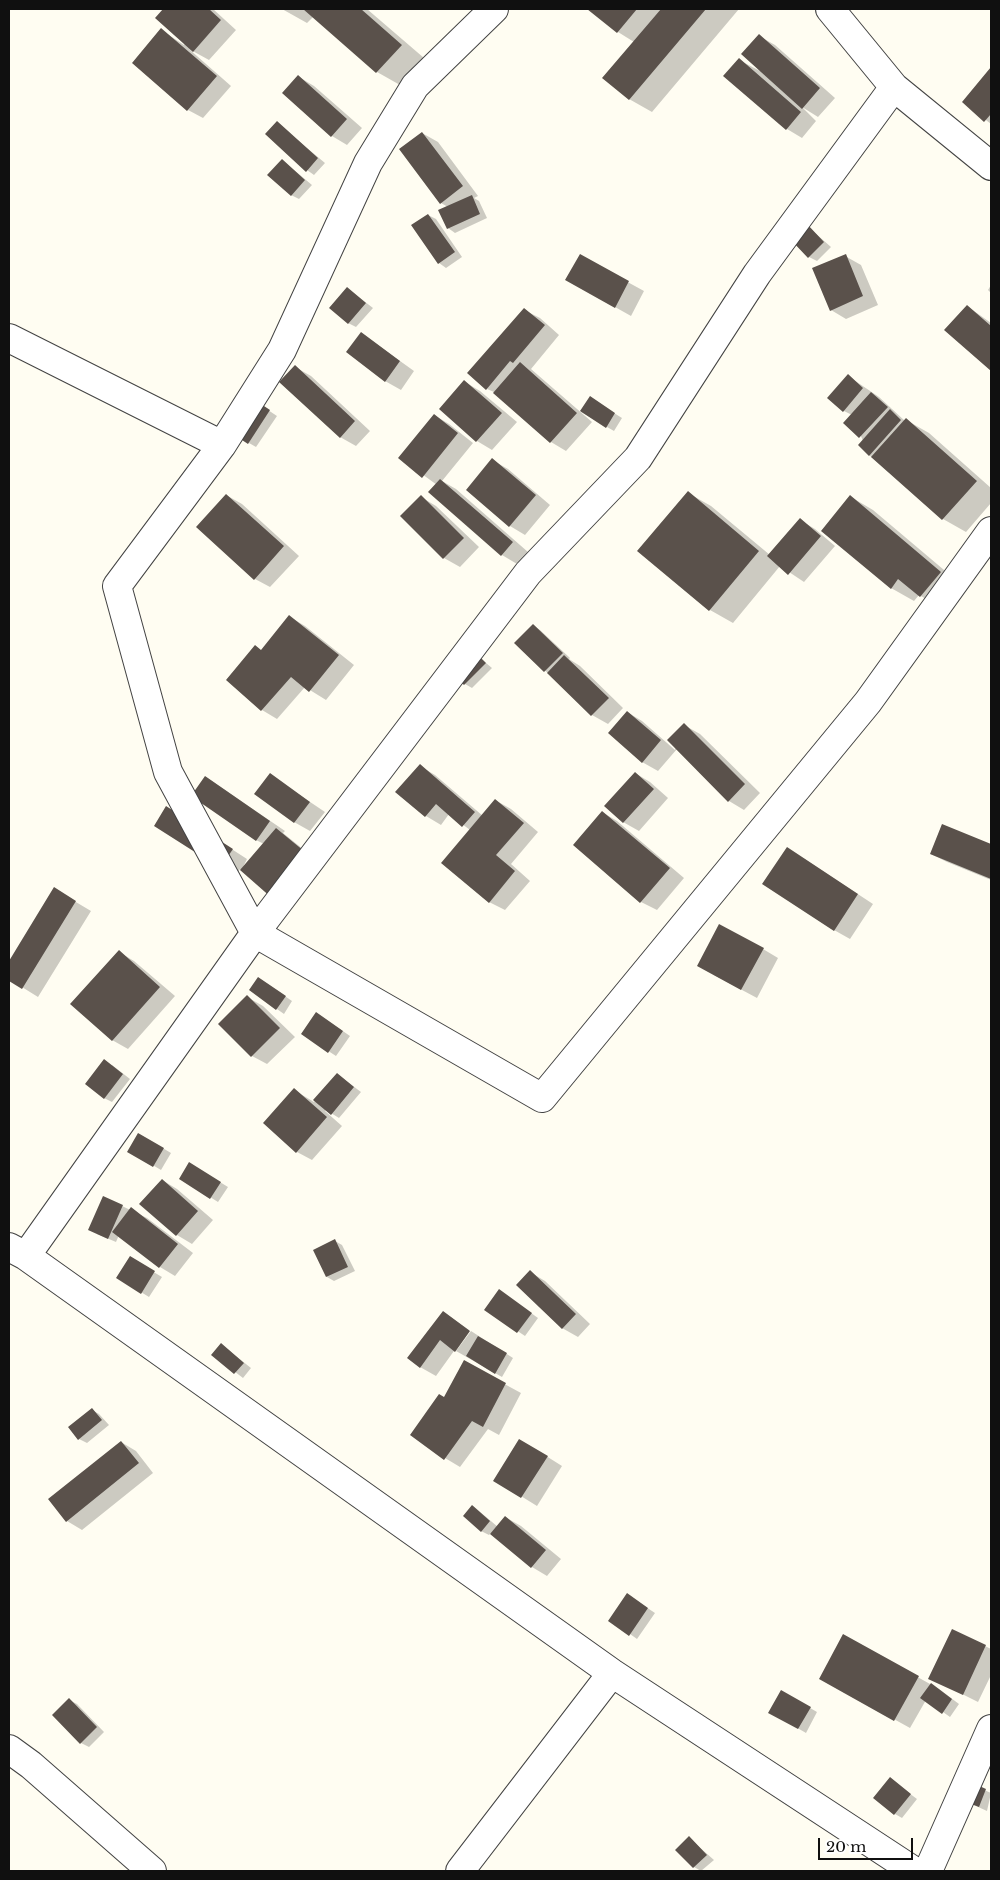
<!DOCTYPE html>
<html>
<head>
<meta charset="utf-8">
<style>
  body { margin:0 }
  #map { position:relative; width:1000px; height:1880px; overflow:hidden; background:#fffdf2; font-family:"Libre Baskerville",serif }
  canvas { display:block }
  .frame { position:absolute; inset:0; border:10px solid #101010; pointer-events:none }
  .scale { position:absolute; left:818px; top:1838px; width:95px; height:22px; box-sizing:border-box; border:2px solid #101010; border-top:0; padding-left:6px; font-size:15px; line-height:18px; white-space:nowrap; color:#101010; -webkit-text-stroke:4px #fff; paint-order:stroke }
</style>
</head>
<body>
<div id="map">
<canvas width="1000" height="1880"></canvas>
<div class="frame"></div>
<div class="scale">20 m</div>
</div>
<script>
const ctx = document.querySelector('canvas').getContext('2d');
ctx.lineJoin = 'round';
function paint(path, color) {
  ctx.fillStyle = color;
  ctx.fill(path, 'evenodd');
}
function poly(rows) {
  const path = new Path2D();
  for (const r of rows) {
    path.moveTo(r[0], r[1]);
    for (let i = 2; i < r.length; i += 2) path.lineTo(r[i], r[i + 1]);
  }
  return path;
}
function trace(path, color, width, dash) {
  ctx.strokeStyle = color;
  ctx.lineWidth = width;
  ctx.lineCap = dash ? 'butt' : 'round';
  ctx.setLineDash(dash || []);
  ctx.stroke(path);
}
paint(poly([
  [165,9,213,9,236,30,209,60,189,49,231,86,203,118,188,110,161,30,184,45,185,43,157,17],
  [282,9,367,9,424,58,400,85,377,72,314,16,307,23],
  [589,9,739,9,652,112,629,99,634,42,618,32],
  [759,36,775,45,835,98,818,117,802,107,816,121,802,138,787,129,739,60,760,71],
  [991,69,991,124,963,102],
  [299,77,314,86,362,128,347,145,332,136],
  [277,123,325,163,314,175,307,170],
  [422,133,438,142,478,196,474,198,479,201,487,218,455,233,448,228,448,207,441,203],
  [282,160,312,185,299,199,291,195],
  [428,215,436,219,462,257,446,268,439,263],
  [807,226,831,247,817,261,809,257],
  [580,256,644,291,631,316,567,280],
  [845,256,861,265,878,305,846,319,831,310],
  [991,285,991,293,988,290],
  [347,288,373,308,356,327,348,323],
  [967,306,991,323,991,370,946,330],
  [524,310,540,318,559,335,531,369,592,422,566,451,551,442,494,392,487,389],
  [361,333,414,371,401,390,385,381],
  [295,367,311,376,370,431,356,446,340,437],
  [848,376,879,397,905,421,906,420,929,433,991,488,991,503,966,532,943,519,869,455,852,415,844,411],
  [465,382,480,391,517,422,492,450,477,441],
  [590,398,622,418,614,431,581,412],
  [259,404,277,416,256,447,249,443],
  [434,415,449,424,473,443,442,481,456,489,528,552,517,564,502,555,430,492,437,485,400,458],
  [492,460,508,469,550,505,525,535,510,526],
  [688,493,711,506,770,555,800,520,815,529,835,546,804,582,780,566,733,623,710,610,639,551],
  [226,495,242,504,299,556,270,587,255,579],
  [421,497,436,506,479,547,460,567,444,558,401,516],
  [851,497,873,510,963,586,944,609,919,595,914,601,891,588],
  [290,617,305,626,354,665,326,700,305,687,277,719,262,710,227,679,256,647,262,651],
  [533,625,540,630,570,658,569,659,580,666,623,708,608,724,592,715,516,643],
  [474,653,492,668,472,688,465,684],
  [627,712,642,721,675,750,684,725,700,734,760,793,744,810,729,801,677,749,658,771,642,762],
  [420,766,435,775,483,816,495,800,511,809,538,832,511,864,530,881,505,910,489,902,470,830,449,814,441,825,426,816],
  [635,773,650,782,668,798,639,831,623,822],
  [270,775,325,812,310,831,294,822],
  [206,777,285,831,283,833,324,866,289,907,274,898,240,869,236,876,182,817,247,859,242,869,264,844,256,840],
  [602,812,617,821,684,878,657,910,641,902],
  [942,825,991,845,991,880,947,862,931,854],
  [803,858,873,904,850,939,834,930],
  [54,889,91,911,38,997,9,979,9,963],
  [763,949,778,958,757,998,714,975],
  [119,952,134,961,175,996,128,1049,112,1040],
  [266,983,292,1001,284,1014,250,990],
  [247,997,263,1006,295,1037,267,1064,252,1056],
  [324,1018,350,1036,336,1056,302,1034],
  [112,1065,130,1079,112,1102,104,1098],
  [337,1074,361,1092,339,1118,326,1110,325,1111,342,1126,312,1160,297,1152,294,1090,314,1102],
  [139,1134,171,1153,161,1170,129,1151],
  [197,1168,228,1187,218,1202,181,1179],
  [162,1180,177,1189,213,1220,192,1244,177,1235,141,1204],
  [122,1206,147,1218,193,1253,175,1276,160,1267,119,1235,116,1242,97,1234],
  [335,1241,342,1245,355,1271,334,1281,327,1277],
  [130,1258,162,1277,149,1297,118,1278],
  [530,1272,545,1281,590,1324,578,1337,562,1328],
  [506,1295,538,1318,525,1336,486,1310],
  [443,1312,469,1330,436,1376,420,1367],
  [471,1331,513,1358,502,1377,456,1351],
  [222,1345,251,1368,243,1378,213,1355],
  [464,1362,521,1393,499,1435,488,1429,460,1467,445,1458,444,1399],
  [92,1410,99,1414,109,1425,87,1443,79,1439],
  [121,1442,136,1451,153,1473,82,1530,67,1521],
  [535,1449,562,1466,537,1506,495,1480],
  [473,1506,498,1527,505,1517,521,1526,561,1559,547,1576,532,1567,491,1533,489,1535,481,1531],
  [634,1599,655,1613,637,1639,630,1634],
  [844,1636,939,1689,959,1704,950,1717,926,1700,910,1728,836,1687],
  [985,1646,991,1649,991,1675,978,1702,930,1678],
  [781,1691,817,1712,806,1733,770,1712],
  [69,1700,77,1704,104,1732,89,1747,81,1743,54,1715],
  [890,1779,917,1799,902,1818,895,1814],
  [964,1781,991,1793,987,1811,965,1801],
  [689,1838,714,1860,701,1871,694,1867]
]), '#0003');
paint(poly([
  [163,9,209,9,221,20,193,52,155,18],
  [303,9,361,9,402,45,376,73],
  [587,9,637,9,617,33],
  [661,9,706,9,629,100,602,78],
  [161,28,217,76,187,111,132,63],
  [759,34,820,88,802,109,741,54],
  [739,58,801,112,786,130,723,76],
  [991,67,991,114,984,122,962,102],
  [298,75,347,119,331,137,282,93],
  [277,121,318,158,306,172,265,134],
  [422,132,463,186,440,204,399,149],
  [282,159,305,180,291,196,267,175],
  [472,195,480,214,447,229,438,210],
  [428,214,455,252,438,264,411,225],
  [807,224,824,242,808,258,791,240],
  [580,254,629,281,615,308,565,280],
  [846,254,863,296,830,311,812,268],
  [347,287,366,303,348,324,329,308],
  [967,305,991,326,991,371,944,330],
  [524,308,545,325,513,363,510,361,486,390,467,373],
  [361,332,400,361,385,382,346,352],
  [520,362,577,413,550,443,493,393],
  [295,365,355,421,340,438,279,382],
  [848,374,863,388,843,412,827,398],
  [464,380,502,413,476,442,439,409],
  [871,392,888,407,859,438,843,423],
  [590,396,615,413,606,428,580,411],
  [252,398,270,410,248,444,230,432],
  [890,409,901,420,869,456,858,445],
  [434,414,458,433,422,478,398,458],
  [906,418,977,481,942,520,871,457],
  [492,458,536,495,509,527,466,490],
  [440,479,513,542,501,556,428,492],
  [688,491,759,551,709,611,637,551],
  [226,494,284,546,254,580,196,527],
  [421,495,464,538,443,559,400,516],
  [850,495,941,572,920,597,898,579,891,589,821,531],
  [800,518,821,536,788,575,767,556],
  [289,615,339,655,309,692,291,677,261,711,226,680,255,645,261,650],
  [533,624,563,653,544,672,514,643],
  [474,651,486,663,464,685,452,673],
  [564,655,609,698,591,716,547,673],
  [627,711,661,740,642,763,608,733],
  [684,723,745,784,728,802,667,740],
  [420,764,475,812,462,827,436,804,425,817,395,792],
  [635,772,654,789,623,823,604,806],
  [270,773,310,802,294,823,254,794],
  [205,776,270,821,256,841,191,796],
  [495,799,524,823,496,855,515,871,489,903,441,863],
  [166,806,233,849,220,868,154,826],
  [602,811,670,868,640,903,573,845],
  [942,824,991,844,991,879,930,854],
  [276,828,310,856,273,899,240,870],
  [787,847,858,894,834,931,762,884],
  [54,887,76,901,22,989,9,981,9,961],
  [719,924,764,948,741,990,697,966],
  [119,950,160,987,112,1041,70,1004],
  [258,977,286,996,276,1010,249,990],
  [247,995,280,1028,251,1057,218,1024],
  [316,1012,343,1031,328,1053,301,1034],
  [104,1059,123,1074,104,1099,85,1084],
  [337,1073,354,1087,331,1115,313,1100],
  [294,1088,327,1117,296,1153,263,1123],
  [138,1133,164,1148,153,1167,127,1152],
  [189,1162,221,1182,210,1199,179,1179],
  [162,1179,198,1211,176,1236,139,1204],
  [103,1196,123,1205,108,1239,88,1230],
  [131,1207,178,1244,159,1268,112,1232],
  [335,1239,348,1267,326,1277,313,1250],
  [130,1256,155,1271,141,1294,116,1278],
  [530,1270,576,1314,562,1329,516,1285],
  [499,1289,532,1313,517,1333,484,1310],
  [443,1311,470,1331,455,1352,440,1340,420,1368,407,1358],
  [478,1336,507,1353,495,1374,466,1356],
  [221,1343,244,1363,234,1374,211,1355],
  [464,1360,506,1383,483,1427,472,1421,444,1460,410,1435,439,1394,444,1397],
  [92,1408,102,1420,78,1440,68,1427],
  [519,1439,548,1456,521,1498,493,1481],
  [121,1441,139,1463,66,1522,48,1499],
  [472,1505,490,1521,481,1532,463,1516],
  [505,1516,546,1550,531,1568,490,1534],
  [627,1593,648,1608,629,1636,608,1621],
  [952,1629,986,1645,963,1695,928,1679],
  [843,1634,919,1676,894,1721,819,1679],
  [931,1683,952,1699,942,1714,920,1698],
  [781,1690,811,1707,798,1729,768,1713],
  [69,1698,97,1727,80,1744,52,1715],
  [890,1777,911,1794,894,1815,873,1798],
  [964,1779,986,1789,979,1807,956,1798],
  [689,1836,707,1855,693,1868,675,1850]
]), '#5a514b');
const minor = poly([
  [494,9,415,86,368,163,282,350,222,445,117,586,168,772,255,933,542,1098,868,702,991,531],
  [830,9,894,87,991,166],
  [9,338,222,445],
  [9,1247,26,1256,612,1673,914,1871],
  [26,1256,255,933,528,573,638,458,757,274,894,87],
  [9,1749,31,1765,152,1871],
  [460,1871,612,1673],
  [928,1871,991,1729]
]);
trace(minor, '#434343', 30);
trace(minor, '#fff', 28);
</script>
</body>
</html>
